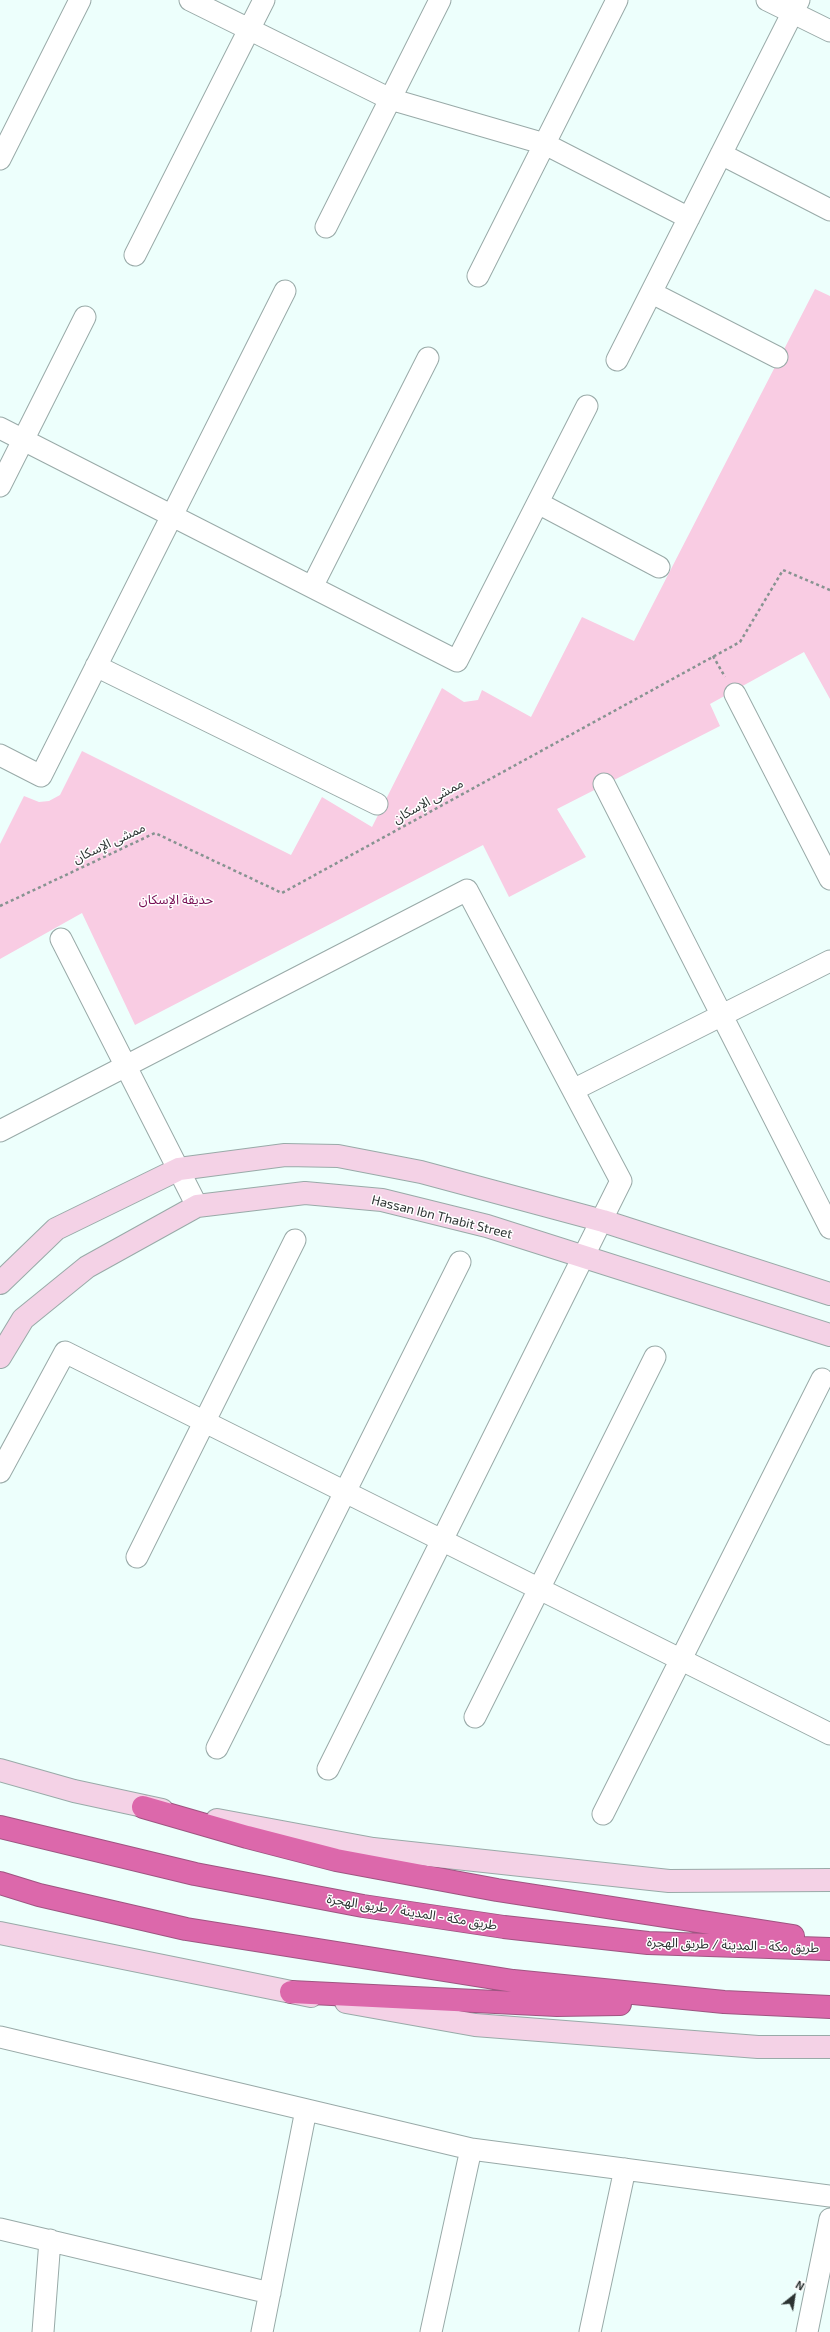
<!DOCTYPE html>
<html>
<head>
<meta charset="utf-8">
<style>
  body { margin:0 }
  #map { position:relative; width:830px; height:2332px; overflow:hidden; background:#edfffc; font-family:"Exo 2",sans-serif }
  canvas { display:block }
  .north { position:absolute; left:774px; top:2276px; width:40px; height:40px; -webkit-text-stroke:3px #fff; paint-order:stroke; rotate:30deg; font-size:11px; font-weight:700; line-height:16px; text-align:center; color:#2c3332 }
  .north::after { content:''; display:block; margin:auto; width:14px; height:18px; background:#2c3332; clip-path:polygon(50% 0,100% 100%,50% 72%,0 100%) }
</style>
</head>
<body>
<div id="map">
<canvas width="830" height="2332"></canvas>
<div class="north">N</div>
</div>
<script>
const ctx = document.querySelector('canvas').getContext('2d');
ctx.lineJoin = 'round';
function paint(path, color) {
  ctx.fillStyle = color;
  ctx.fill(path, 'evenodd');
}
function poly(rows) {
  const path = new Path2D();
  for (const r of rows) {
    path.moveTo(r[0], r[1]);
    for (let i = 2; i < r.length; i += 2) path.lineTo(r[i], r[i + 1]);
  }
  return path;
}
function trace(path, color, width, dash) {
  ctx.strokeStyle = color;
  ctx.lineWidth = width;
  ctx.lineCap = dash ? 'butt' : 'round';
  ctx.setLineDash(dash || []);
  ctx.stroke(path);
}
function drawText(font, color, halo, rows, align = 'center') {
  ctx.font = font + ' "Exo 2","Noto Sans Arabic",sans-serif';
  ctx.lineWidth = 3;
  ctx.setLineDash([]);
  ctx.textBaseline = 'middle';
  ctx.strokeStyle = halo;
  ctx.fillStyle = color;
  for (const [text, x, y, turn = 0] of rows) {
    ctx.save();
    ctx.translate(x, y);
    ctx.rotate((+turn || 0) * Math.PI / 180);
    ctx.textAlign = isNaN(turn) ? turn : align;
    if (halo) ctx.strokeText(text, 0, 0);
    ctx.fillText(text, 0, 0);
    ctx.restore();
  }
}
paint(poly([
  [815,289,830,296,830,699,804,652,710,704,720,726,557,809,586,857,509,897,483,845,135,1025,82,913,0,959,0,844,24,796,39,802,49,801,60,795,82,751,291,855,322,797,372,827,442,688,464,702,478,700,482,690,531,717,582,617,634,641]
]), '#f9cce3');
const street = poly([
  [190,0,390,99,545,144,689,218],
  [767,0,830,31],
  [721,154,830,210],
  [0,159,80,0],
  [326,227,440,0],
  [135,255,264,0],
  [478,276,617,0],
  [652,293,777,357],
  [617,360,799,0],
  [0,428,457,661,587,406],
  [0,486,85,317],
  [538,503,659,567],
  [312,587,428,358],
  [96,666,377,804],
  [735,694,830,879],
  [0,755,41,776,285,291],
  [604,784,830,1228],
  [61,939,197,1206],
  [573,1090,830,961],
  [0,1131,467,890,621,1181,328,1769],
  [0,1472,65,1352,830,1734],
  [137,1557,295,1240],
  [475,1717,655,1357],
  [217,1748,460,1262],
  [603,1814,822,1379],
  [0,2037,471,2149,830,2196],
  [0,2229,270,2293],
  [43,2332,50,2240],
  [262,2332,306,2110],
  [431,2332,471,2149],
  [590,2332,625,2169],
  [807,2332,830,2219]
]);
const secondary = poly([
  [0,1283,56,1229,179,1169,285,1155,338,1156,421,1172,603,1221,830,1294],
  [0,1357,23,1319,87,1267,197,1206,305,1193,382,1200,487,1226,830,1335],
  [0,1770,74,1791,162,1810],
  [217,1820,373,1849,669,1881,830,1880],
  [0,1933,311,1996],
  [346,2002,475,2025,758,2047,830,2047]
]);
const highway = poly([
  [143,1807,247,1837,336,1860,497,1890,793,1936],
  [0,1827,195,1874,363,1906,504,1927,648,1943,830,1949],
  [0,1883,39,1895,186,1929,513,1981,724,2002,830,2007],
  [291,1992,557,2005,620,2004]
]);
trace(street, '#99aaa8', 23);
trace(secondary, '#99aaa8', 24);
trace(highway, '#9e5581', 24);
trace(poly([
  [713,656,725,677],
  [0,906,155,833,282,893,740,642,783,570,830,590]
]), '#879391', 2.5, [3, 3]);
trace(street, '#fff', 21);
trace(secondary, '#f4d2e6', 22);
trace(highway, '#dc68ab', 22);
drawText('13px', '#2c3332', '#fff', [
  ["ممشى الإسكان",428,801,-29],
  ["ممشى الإسكان",109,843,-25],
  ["Hassan Ibn Thabit Street",442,1217,14],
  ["طريق مكة - المدينة / طريق الهجرة",412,1912,9],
  ["طريق مكة - المدينة / طريق الهجرة",733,1945,2]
]);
drawText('13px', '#770f54', '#fff', [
  ["حديقة الإسكان",176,900]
]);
</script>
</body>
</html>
